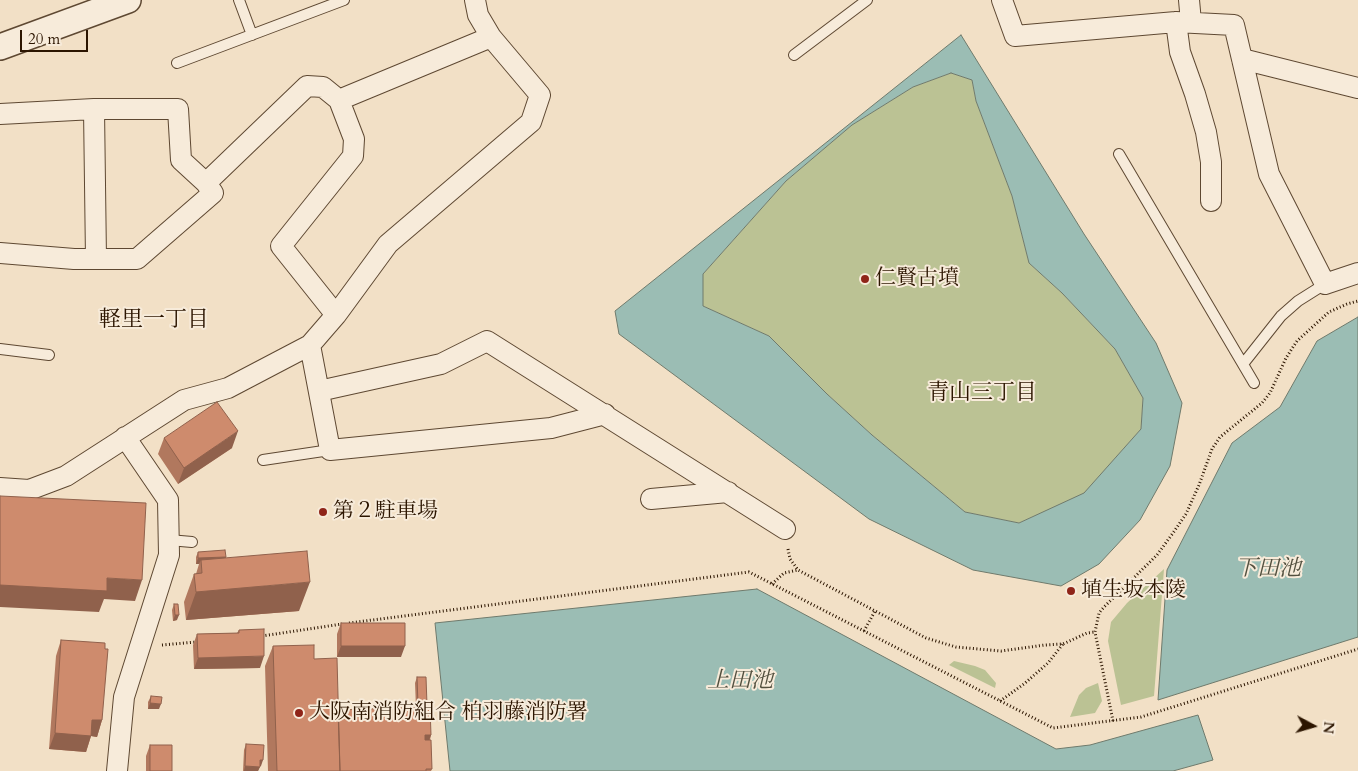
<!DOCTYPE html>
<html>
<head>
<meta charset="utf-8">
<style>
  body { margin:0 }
  #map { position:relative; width:1358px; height:771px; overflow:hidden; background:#f2e0c6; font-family:Cardo,serif }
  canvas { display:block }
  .north { position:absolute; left:1288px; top:701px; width:50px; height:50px; -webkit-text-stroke:4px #f7ebda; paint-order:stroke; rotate:96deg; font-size:14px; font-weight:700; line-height:20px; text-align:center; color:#2c1500 }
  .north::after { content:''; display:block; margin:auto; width:18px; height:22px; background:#2c1500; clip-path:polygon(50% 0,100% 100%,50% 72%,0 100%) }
  .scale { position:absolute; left:20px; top:30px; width:68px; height:22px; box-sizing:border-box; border:2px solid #2c1500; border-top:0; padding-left:6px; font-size:15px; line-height:18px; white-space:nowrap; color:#2c1500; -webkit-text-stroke:4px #f7ebda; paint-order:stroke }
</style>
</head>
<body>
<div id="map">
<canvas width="1358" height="771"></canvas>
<div class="north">N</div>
<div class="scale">20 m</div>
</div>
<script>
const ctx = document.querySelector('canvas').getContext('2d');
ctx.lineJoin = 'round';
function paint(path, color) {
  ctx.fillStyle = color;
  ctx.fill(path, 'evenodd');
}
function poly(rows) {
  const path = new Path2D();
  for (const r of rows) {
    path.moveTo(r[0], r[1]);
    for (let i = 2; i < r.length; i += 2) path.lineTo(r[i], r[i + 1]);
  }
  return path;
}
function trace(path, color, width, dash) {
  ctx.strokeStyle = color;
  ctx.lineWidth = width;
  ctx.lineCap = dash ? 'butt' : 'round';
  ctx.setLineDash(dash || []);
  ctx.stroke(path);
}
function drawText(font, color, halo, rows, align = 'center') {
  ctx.font = font + ' Cardo,"Noto Serif JP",serif';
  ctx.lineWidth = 4;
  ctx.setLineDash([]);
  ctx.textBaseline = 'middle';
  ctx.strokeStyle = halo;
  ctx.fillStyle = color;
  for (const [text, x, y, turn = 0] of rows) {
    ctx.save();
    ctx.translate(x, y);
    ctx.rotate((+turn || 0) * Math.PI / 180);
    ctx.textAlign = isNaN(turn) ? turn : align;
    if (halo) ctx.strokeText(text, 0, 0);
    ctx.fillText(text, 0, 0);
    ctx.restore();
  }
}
paint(poly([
  [951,73,972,80,976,101,1012,196,1029,263,1062,293,1115,349,1143,398,1141,429,1084,494,1019,523,965,512,872,435,827,394,769,336,703,306,703,274,786,181,852,125,913,87],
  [1164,569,1154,696,1121,705,1108,641,1111,622,1127,603],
  [954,661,975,666,985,670,996,683,995,688,949,665],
  [1098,683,1102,701,1095,713,1070,717,1079,695,1086,688]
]), '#bbc294');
const water = poly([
  [961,35,1084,234,1156,343,1182,403,1170,466,1140,520,1099,564,1061,586,973,570,869,519,619,334,615,311,961,35],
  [951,73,972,80,976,101,1012,196,1029,263,1062,293,1115,349,1143,398,1141,429,1084,493,1019,523,965,512,872,435,827,394,769,336,703,306,703,274,786,181,852,125,913,87,951,73],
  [1358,317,1358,637,1158,700,1167,570,1232,443,1280,407,1317,341,1358,317],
  [757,589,1056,749,1090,745,1198,715,1213,760,1173,771,450,771,435,623,757,589]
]);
paint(water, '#9bbdb4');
trace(water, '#6f7a6c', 1);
const service = poly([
  [239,0,252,35],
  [794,55,867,0],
  [177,63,344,0],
  [1119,154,1254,383],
  [0,349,49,355],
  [1243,364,1281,316,1298,301,1325,284],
  [263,460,330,450],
  [169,540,192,542]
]);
const minor = poly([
  [1002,0,1015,36,1176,22,1234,25,1269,174,1325,284,1358,273],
  [1189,0,1191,22],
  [1176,22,1180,52,1195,94,1206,132,1211,162,1211,201],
  [1242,59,1358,88],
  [339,100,491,37],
  [94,109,96,259],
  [0,114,94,109,178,109,181,160,206,183,213,193,137,259,74,259,0,253],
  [206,183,307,86,323,87,339,100,354,139,353,156,281,246,336,315],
  [310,345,330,450,551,428,605,414],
  [319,391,441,364,487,341,785,529],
  [0,488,29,490,66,476,184,400,228,388,310,345,336,315,388,244,531,122,540,95,491,37,478,15,475,0],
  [651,499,728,492],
  [117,771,124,697,169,555,168,500,125,437]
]);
const tertiary = poly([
  [0,47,128,0]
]);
trace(service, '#5e4832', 12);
trace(minor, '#5e4832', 22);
trace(tertiary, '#5e4832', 28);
trace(poly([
  [788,549,790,559,798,570,926,638,956,647,1001,651,1045,645,1063,644,1087,633,1095,632],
  [772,584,784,573,798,570],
  [349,623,749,572,1053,728,1141,717,1358,649],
  [864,631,875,611],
  [262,636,342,624],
  [162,645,196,642],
  [1000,701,1024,684,1048,663,1063,644],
  [1113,721,1095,632,1099,613,1104,607,1157,555,1173,533,1186,514,1199,485,1212,449,1220,437,1262,403,1270,393,1286,358,1297,341,1329,312,1347,304,1358,301]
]), '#2c1500', 3, [1, 2.5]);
trace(service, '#f7ebda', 10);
trace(minor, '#f7ebda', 20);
trace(tertiary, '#f7ebda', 25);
paint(poly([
  [164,438,232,448,178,484,158,454],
  [198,552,226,557,226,558,299,611,186,620,184,602,194,574,196,574,199,564,196,564,196,557],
  [174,604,177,620,173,621,172,610],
  [341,623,401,657,337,657,337,634],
  [239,630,260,668,194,669,193,645,197,634,237,633],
  [61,640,102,720,97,737,91,736,86,752,49,749,56,656],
  [273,646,314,659,338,710,416,708,415,683,417,677,426,707,431,735,430,740,432,769,431,771,268,771,265,666],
  [151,696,159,709,148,709,148,702],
  [246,744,261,766,260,766,258,771,243,771,244,750],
  [150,745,172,771,146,771,146,756]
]), '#b1785e');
paint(poly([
  [238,431,232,448,178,484,184,468],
  [226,557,224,562,201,560,199,564,196,564,198,558],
  [107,578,142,580,135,601,104,599,99,612,0,607,0,585],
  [310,582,299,611,186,620,196,592],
  [175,615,179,615,177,620,173,621],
  [341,646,405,646,401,657,337,657],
  [264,656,260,668,194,669,198,658],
  [150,703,161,704,159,709,148,709],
  [418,705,427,705,425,711,416,711],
  [92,720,102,720,97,737,91,736,86,752,49,749,55,733],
  [425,735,431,735,425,751],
  [260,760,263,760,261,766,258,766],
  [245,766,260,767,258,771,244,771]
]), '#90614c');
const building = poly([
  [217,402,238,431,184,468,164,438,217,402],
  [0,496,146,503,142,580,107,578,107,591,0,585,0,496],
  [225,550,226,557,198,558,198,552,225,550],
  [307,551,310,582,196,592,194,574,202,573,201,560,307,551],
  [174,604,178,604,179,615,175,615,174,604],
  [341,623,405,623,405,646,341,646,341,623],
  [264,629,264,656,198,658,197,634,239,633,239,630,264,629],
  [61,640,105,643,105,649,108,649,102,720,92,720,91,736,55,733,61,640],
  [314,645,314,659,337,658,340,771,277,771,273,646,314,645],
  [417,677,426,677,427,705,418,705,417,677],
  [151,696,162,697,161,704,150,703,151,696],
  [430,707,431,735,425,735,425,740,431,740,432,769,426,769,426,771,340,771,338,710,430,707],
  [246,744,264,745,263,760,260,760,260,767,245,766,246,744],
  [150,745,172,745,172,771,150,771,150,745]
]);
paint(building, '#ce8b6d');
trace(building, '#90614c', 1);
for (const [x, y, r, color] of [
  [865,279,5,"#8f2418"],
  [323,512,5,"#8f2418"],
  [1071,591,5,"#8f2418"],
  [299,713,5,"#8f2418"]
]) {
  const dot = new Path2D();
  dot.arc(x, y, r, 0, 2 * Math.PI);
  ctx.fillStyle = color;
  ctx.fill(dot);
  trace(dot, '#f7ebda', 2);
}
drawText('21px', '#2c1500', '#f7ebda', [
  ["仁賢古墳",875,279],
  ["第２駐車場",333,512],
  ["埴生坂本陵",1081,591],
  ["大阪南消防組合 柏羽藤消防署",309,713]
], 'left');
drawText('22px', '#2c1500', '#f7ebda', [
  ["軽里一丁目",154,321],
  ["青山三丁目",982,394]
]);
drawText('italic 22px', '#53503f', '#f7ebda', [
  ["下田池",1268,570],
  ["上田池",740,682]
]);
</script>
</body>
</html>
